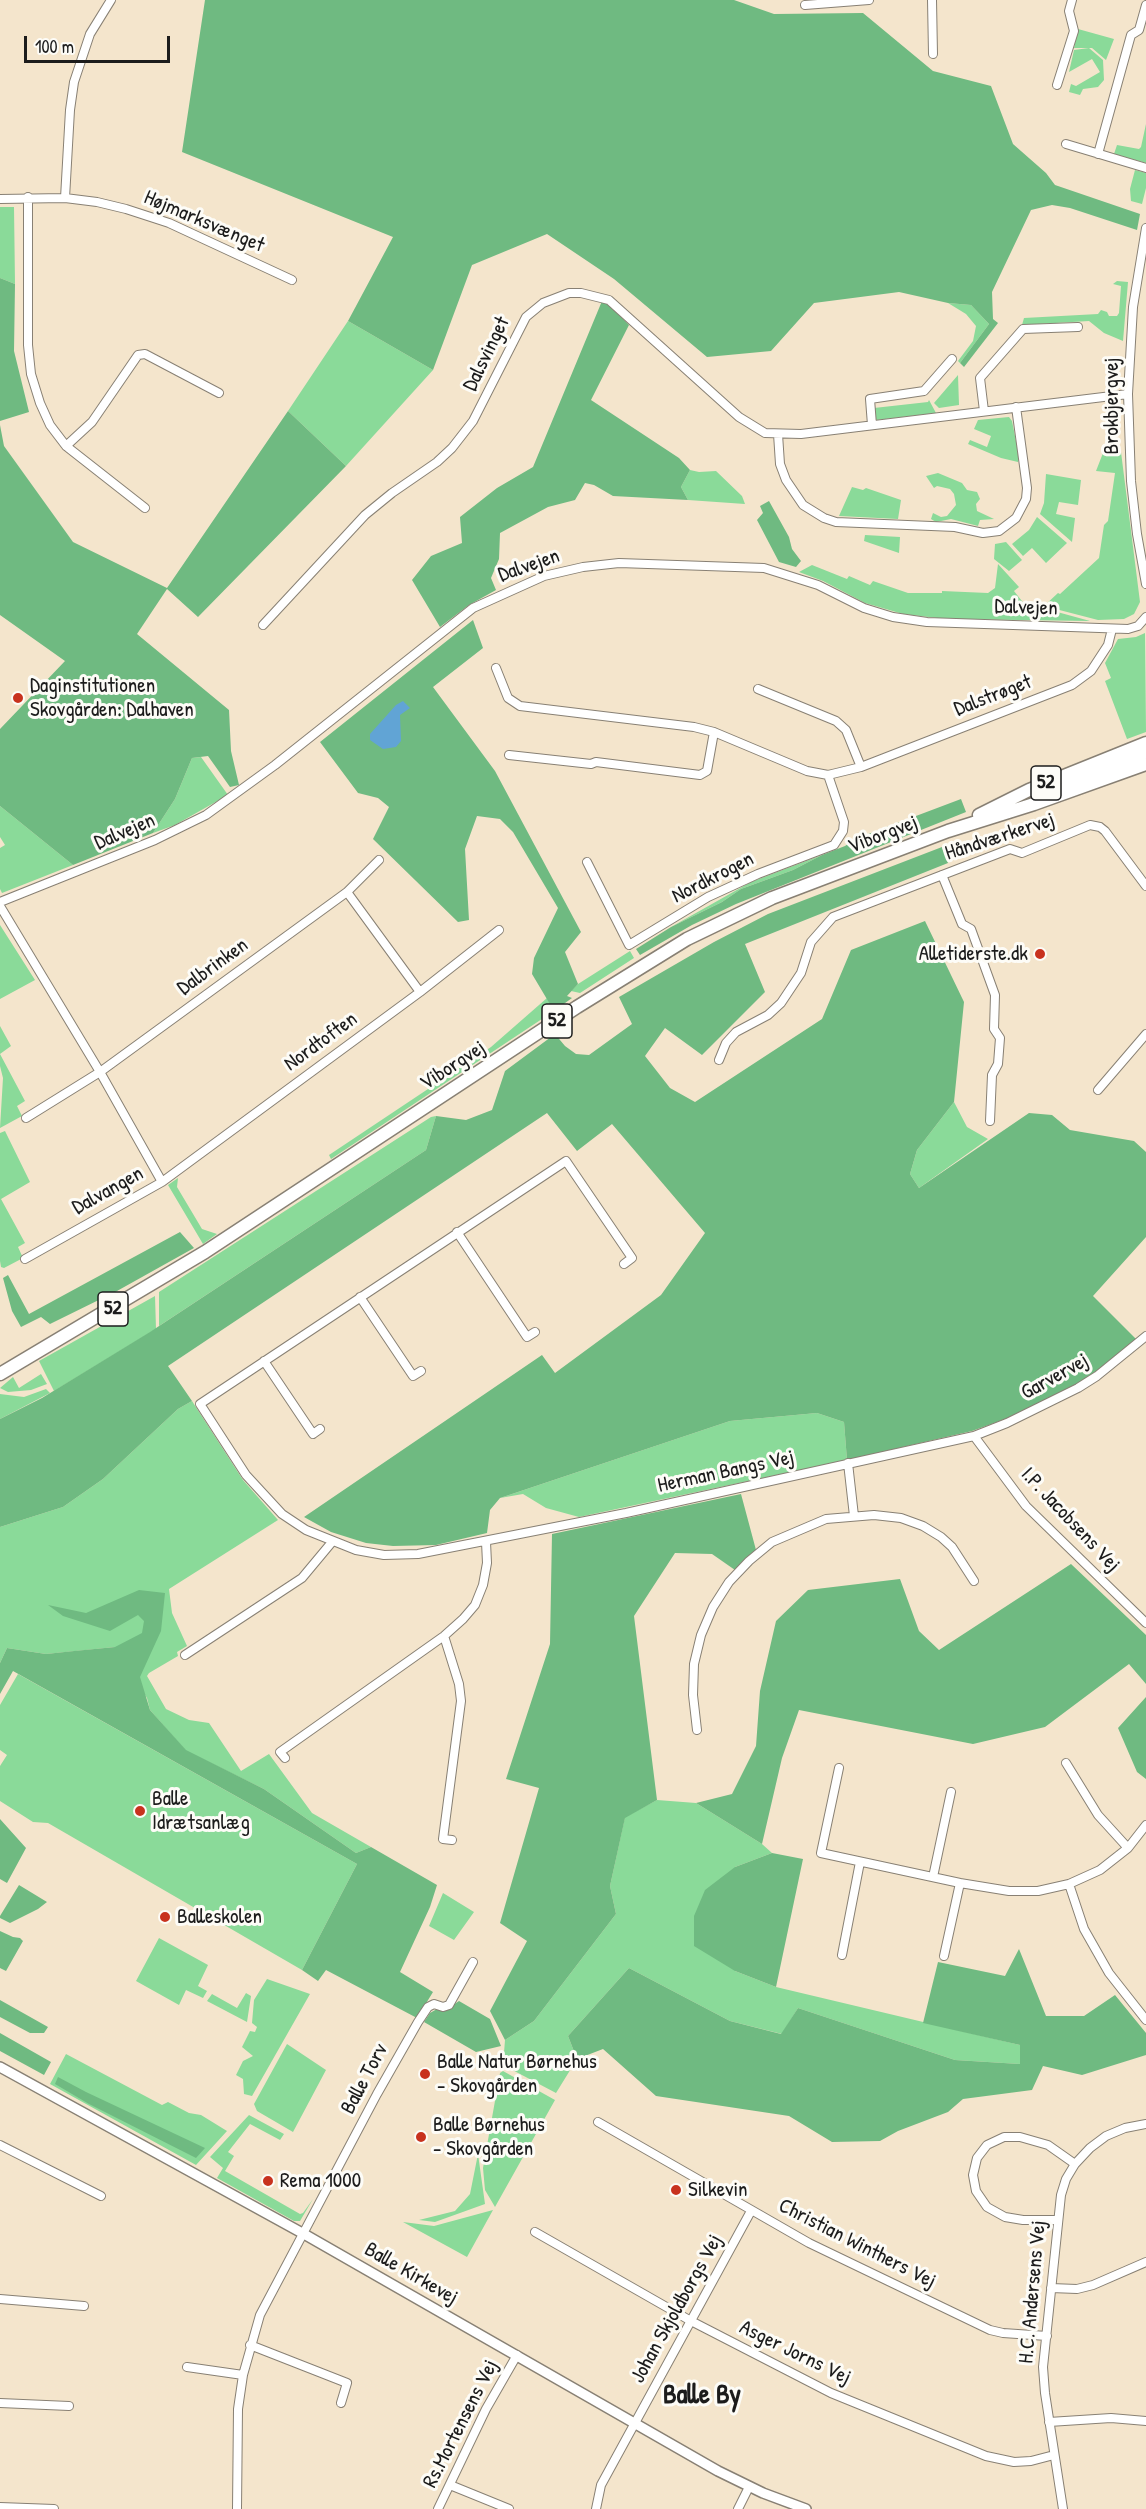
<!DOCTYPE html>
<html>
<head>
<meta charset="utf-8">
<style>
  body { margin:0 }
  #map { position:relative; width:1146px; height:2509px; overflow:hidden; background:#f4e5cc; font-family:"Patrick Hand",sans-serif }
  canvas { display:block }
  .scale { position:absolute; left:24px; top:36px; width:146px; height:27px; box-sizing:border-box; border:3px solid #1c1c1c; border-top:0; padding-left:8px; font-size:18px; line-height:21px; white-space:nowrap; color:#1c1c1c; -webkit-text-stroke:4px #fdfcf7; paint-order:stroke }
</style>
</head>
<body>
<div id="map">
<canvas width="1146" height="2509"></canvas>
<div class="scale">100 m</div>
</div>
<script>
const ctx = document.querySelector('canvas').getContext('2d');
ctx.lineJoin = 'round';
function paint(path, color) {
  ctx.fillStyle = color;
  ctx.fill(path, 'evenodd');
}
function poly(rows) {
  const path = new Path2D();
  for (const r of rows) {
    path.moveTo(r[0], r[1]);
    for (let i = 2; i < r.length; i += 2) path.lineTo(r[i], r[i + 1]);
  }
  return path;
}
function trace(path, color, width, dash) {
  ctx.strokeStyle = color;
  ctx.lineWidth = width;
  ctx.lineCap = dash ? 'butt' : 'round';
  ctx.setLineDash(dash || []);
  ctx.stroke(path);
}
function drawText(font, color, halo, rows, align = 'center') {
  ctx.font = font + ' "Patrick Hand",sans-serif';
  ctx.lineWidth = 6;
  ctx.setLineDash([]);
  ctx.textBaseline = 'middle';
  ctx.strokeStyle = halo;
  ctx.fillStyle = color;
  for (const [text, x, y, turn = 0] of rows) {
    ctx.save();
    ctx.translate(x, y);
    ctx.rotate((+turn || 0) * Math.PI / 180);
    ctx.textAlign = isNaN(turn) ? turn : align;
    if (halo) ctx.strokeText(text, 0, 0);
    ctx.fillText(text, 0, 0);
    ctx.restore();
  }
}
paint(poly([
  [1078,29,1114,39,1106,60,1092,48,1074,48],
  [1089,48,1103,60,1104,80,1098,87,1083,89,1080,95,1069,92,1071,84,1076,86,1100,72,1092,59,1069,72,1074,50],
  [1146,124,1146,163,1114,154,1117,145,1139,149,1141,147],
  [1135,170,1146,173,1146,188,1142,204,1131,201,1130,189],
  [0,207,14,207,15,284,0,278],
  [1117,281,1128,282,1123,341,1104,333,1089,321,1022,325,1024,318,1098,314,1101,310,1107,312,1109,316,1117,316,1119,313,1121,286,1113,284],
  [948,303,971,305,989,324,960,363,958,361,973,341,976,326,966,314],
  [348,321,433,370,346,466,288,411],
  [958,375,959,405,939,408,934,403],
  [929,400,936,413,877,420,875,418,874,408,928,402],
  [1009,417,1012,421,1019,456,1018,462,1001,458,968,444,970,440,987,447,991,436,974,429,978,420],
  [1106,450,1121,452,1140,602,1134,614,1124,619,1098,620,1044,606,1058,593,1060,594,1099,558,1104,525,1108,521,1115,473,1096,471,1103,453],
  [690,470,699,472,716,471,742,496,745,504,688,500,681,487],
  [938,473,962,483,967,490,977,492,980,499,976,504,977,511,994,519,980,520,978,526,951,519,936,522,931,519,933,513,941,517,947,516,956,505,954,494,950,489,937,486,934,488,926,476],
  [1046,474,1081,480,1078,505,1059,502,1056,514,1075,518,1072,542,1040,514,1044,503],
  [852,487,863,490,866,488,901,500,898,519,839,516],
  [1037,517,1067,543,1046,563,1032,548,1023,556,1012,544,1029,530],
  [865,535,900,537,899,553,864,541],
  [1006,542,1022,560,1009,571,994,559,995,544],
  [998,564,1019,587,1014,591,1033,615,1050,610,1090,621,946,619,903,614,865,603,823,581,799,572,812,565,847,579,849,576,870,585,873,581,908,593,942,593,942,591,988,593,995,588],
  [1145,633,1146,732,1127,739,1105,681,1111,678,1105,663,1118,639,1136,637],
  [201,757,228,795,175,825,153,833,175,799,192,758],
  [0,806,73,865,2,893,0,889,0,848,5,845,0,837],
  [822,855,793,870,741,889,722,902,671,927,751,882],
  [0,925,35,980,0,999],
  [630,951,634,958,580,993,571,991,578,984],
  [547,998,554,1011,331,1159,329,1155,491,1047],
  [0,1026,11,1046,0,1054,25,1101,17,1106,22,1116,0,1128,3,1078,0,1066],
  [954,1102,967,1127,988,1139,919,1188,910,1174,917,1150],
  [436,1116,426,1150,159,1326,159,1292,431,1117],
  [5,1131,30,1182,1,1199,25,1243,18,1247,23,1258,4,1268,1,1267,0,1261,0,1133],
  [178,1178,177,1187,202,1229,217,1234,203,1244,168,1185],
  [155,1296,156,1329,54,1391,39,1361],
  [41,1374,47,1384,31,1390,8,1392,0,1388,13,1377,19,1388],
  [46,1389,50,1393,0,1419,0,1394,24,1397],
  [192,1401,243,1480,278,1520,169,1589,172,1613,187,1646,177,1652,178,1656,149,1673,147,1676,166,1709,189,1720,209,1723,241,1771,269,1754,312,1813,371,1847,356,1853,264,1789,186,1751,150,1710,147,1698,115,1647,46,1654,7,1648,0,1663,0,1527,63,1507,103,1479,178,1409],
  [817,1413,844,1422,847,1460,579,1517,546,1508,523,1494,500,1498,730,1421],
  [18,1674,357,1864,302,1970,48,1823,33,1822,0,1801,0,1766,7,1755,0,1750,0,1705],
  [657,1800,696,1803,762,1844,772,1853,735,1867,735,1971,776,1987,1020,2045,1020,2064,955,2060,798,2008,782,2034,730,2021,629,1968,568,2036,577,2059,556,2093,503,2065,505,2040,534,2021,616,1914,610,1886,625,1817],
  [443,1893,474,1912,454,1940,429,1926],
  [159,1938,208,1965,198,1986,207,1991,203,1998,186,1990,179,2005,136,1981],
  [267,1979,310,1994,252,2096,244,2094,243,2079,236,2075,243,2061,253,2056,242,2047,250,2031,255,2032,257,2027,252,2023,254,2000],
  [246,1993,251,1996,247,2022,207,2001,212,1994,237,2008],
  [287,2044,326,2070,293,2132,257,2111,254,2104],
  [66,2054,162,2105,168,2102,189,2113,201,2115,227,2131,196,2165,50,2084],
  [503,2071,555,2100,495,2207,485,2190,483,2168,500,2073],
  [249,2115,284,2134,280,2140,250,2124,228,2152,234,2156,225,2171,300,2214,303,2213,313,2199,300,2221,294,2221,217,2178,223,2168,210,2157],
  [478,2154,485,2204,435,2222,419,2220,455,2211,470,2194],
  [493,2210,467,2257,403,2222,434,2226]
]), '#8ada99');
paint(poly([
  [205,0,734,0,774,14,863,13,933,71,991,86,1013,144,1046,173,1055,185,1140,214,1137,230,1070,208,1052,205,1031,210,992,292,993,319,998,323,964,367,960,363,989,324,971,305,948,303,899,292,814,303,771,351,707,357,614,279,547,234,472,265,433,370,348,321,393,237,182,152],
  [0,278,15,284,14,351,29,412,0,421],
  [602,301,609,304,629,325,591,400,679,458,690,470,681,487,688,500,613,496,594,485,585,483,575,500,548,507,500,533,499,559,491,578,496,590,469,605,440,627,412,580,431,556,462,543,460,517,497,488,533,467],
  [288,411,346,466,198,617,167,589,137,634,229,710,231,751,239,785,230,787,208,756,192,758,175,799,153,833,73,865,0,806,0,729,65,661,0,615,0,425,4,446,73,542,167,588],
  [769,501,789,537,792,549,801,561,796,567,779,562,757,520,763,513,760,506],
  [473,620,483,648,433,687,495,771,581,932,565,952,578,984,567,996,572,998,554,1011,532,974,534,958,558,908,513,832,500,819,477,816,465,849,469,920,458,922,373,839,389,807,378,798,358,793,320,742],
  [961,799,966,812,736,904,692,925,640,955,636,949,671,927,722,902,741,889,793,870,822,855,845,846,855,839],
  [942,847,948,863,745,944,765,992,702,1055,665,1028,645,1056,670,1088,695,1102,822,1019,851,950,925,921,964,1002,954,1102,917,1150,910,1174,919,1188,1029,1113,1052,1115,1070,1130,1134,1141,1146,1152,1146,1237,1093,1296,1136,1339,1102,1367,1073,1387,1022,1413,972,1431,847,1460,844,1422,817,1413,730,1421,500,1498,490,1510,487,1533,436,1545,393,1546,366,1543,331,1532,304,1517,542,1355,555,1373,661,1295,705,1233,612,1124,577,1151,547,1113,168,1366,192,1401,178,1409,103,1479,63,1507,0,1527,0,1419,42,1398,150,1332,426,1150,436,1116,466,1120,492,1110,505,1071,555,1034,565,1046,576,1054,589,1055,632,1024,619,997,714,942,768,914],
  [180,1232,194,1248,117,1291,50,1324,41,1317,21,1327,12,1311,3,1278,8,1275,29,1314],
  [741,1494,756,1550,735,1570,712,1554,675,1553,634,1616,657,1800,625,1818,610,1886,616,1914,534,2021,505,2040,490,2011,527,1941,500,1923,539,1788,506,1779,550,1644,552,1534],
  [1071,1564,1146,1635,1146,1684,1129,1664,1045,1727,973,1744,799,1710,782,1758,762,1844,696,1803,732,1794,756,1746,760,1691,776,1621,808,1590,900,1579,919,1631,939,1650],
  [139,1590,165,1593,161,1631,140,1677,150,1710,186,1750,264,1789,356,1853,371,1847,437,1885,430,1907,400,1972,433,1992,417,2018,326,1970,318,1981,302,1970,357,1864,13,1671,0,1694,0,1663,7,1648,46,1654,74,1651,115,1647,142,1633,144,1621,138,1615,110,1631,63,1616,48,1605,86,1613],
  [1146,1697,1146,1779,1137,1772,1118,1728],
  [0,1819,26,1848,7,1883,0,1879],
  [772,1853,803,1859,776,1987,735,1971,694,1946,694,1916,705,1890,735,1867],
  [19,1885,47,1902,38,1909,10,1923,0,1918,0,1916],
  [0,1931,13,1937,20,1938,23,1941,6,1971,0,1968],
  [1019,1949,1046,2016,1084,2016,1115,1995,1146,2033,1146,2055,1082,2075,1043,2066,1032,2090,963,2099,948,2112,898,2131,880,2141,832,2142,789,2116,656,2096,603,2049,577,2059,568,2036,629,1968,730,2021,781,2034,798,2008,955,2060,1020,2064,1020,2045,923,2023,938,1962,1005,1976],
  [0,2000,48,2027,44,2033,30,2033,0,2017],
  [459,2001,490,2019,501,2046,476,2052,424,2022,430,2013,437,2009,450,2007],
  [0,2033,51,2062,44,2075,0,2051],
  [58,2077,86,2092,205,2148,196,2158,89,2104,55,2084]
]), '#6fba81');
paint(poly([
  [403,701,410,708,400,715,401,741,396,747,383,749,370,740,370,734,396,705]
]), '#61a4d5');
const minor = poly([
  [932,0,933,54],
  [805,5,869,0],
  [1057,85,1074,31,1069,11,1072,0],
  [1066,144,1146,168],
  [1098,154,1131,35,1139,30,1146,5],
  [28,197,28,345,31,374,40,403,50,425,66,446,145,508],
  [65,198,70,110,74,82,90,34,111,0],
  [0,199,65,198,97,202,126,209,169,223,292,280],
  [1146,228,1133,307,1128,394,1131,481,1137,534,1146,584],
  [984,411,980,378,1023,329,1078,327],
  [872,425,870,399,924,391,952,359],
  [778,434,780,464,786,480,803,505,824,518,836,522,955,527,983,533,999,531,1016,518,1026,499,1027,488,1016,407],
  [66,446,92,422,138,355,145,354,219,393],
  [263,625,365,515,392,493,437,462,452,448,473,421,526,317,543,303,569,293,581,293,609,300,739,417,765,433,801,434,1128,394],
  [496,668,508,698,520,706,694,727,714,732,807,771,828,775,861,767,1072,685,1091,671,1108,645,1112,629],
  [758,689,836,721,846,730,861,767],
  [509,755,591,764,596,762,700,775,707,771,714,732],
  [587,862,629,945,708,897,758,874,834,845,843,831,844,822,828,775],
  [942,875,962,924,971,929,995,995,994,1029,1000,1038,998,1064,992,1075,990,1121],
  [347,892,420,992],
  [0,902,155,840,206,815,275,765,473,608,544,576,583,567,619,563,764,568,818,585,864,608,893,617,927,622,1128,629,1138,626,1146,617],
  [0,906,100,1072,162,1182],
  [719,1060,726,1043,736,1032,768,1015,781,1003,801,973,811,942,833,917,1010,849,1022,853,1090,825,1100,827,1105,831,1146,886],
  [1098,1090,1146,1034],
  [26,1118,100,1072,347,892,379,860],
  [457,1232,527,1337,535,1332],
  [25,1259,162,1182,420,992,499,930],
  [624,1264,632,1258,566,1161,200,1404,246,1475,282,1514,306,1530,356,1550,384,1555,418,1554,626,1513,974,1436,1007,1423,1078,1388,1097,1376,1146,1336],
  [360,1297,413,1376,421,1371],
  [264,1361,313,1434,320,1429],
  [974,1436,1026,1506,1146,1623],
  [848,1463,854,1516],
  [444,1636,459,1684,461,1701,443,1839,452,1840],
  [185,1655,302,1578,332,1542],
  [697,1730,693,1695,694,1664,701,1635,713,1607,729,1582,749,1561,772,1542,826,1519,874,1515,901,1518,923,1526,941,1537,952,1547,974,1581],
  [285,1758,280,1752,444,1636,463,1619,475,1605,483,1585,487,1563,486,1542],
  [1066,1763,1098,1815,1128,1848],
  [839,1768,821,1853,960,1883,1009,1891,1038,1891,1069,1884,1100,1870,1128,1848,1146,1825],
  [933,1877,951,1792],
  [1069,1884,1084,1929,1109,1973,1146,2020],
  [842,1955,860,1862],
  [944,1956,960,1883],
  [598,2122,809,2243,990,2330,1003,2333,1047,2336],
  [0,2145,101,2196],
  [1058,2220,1023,2220,1005,2217,987,2207,976,2191,973,2175,977,2158,987,2145,1004,2137,1020,2137,1048,2145,1075,2164],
  [535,2232,691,2321,831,2393,986,2456,1014,2462,1031,2461,1054,2455],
  [1051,2288,1077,2289,1093,2285,1146,2262],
  [0,2299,84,2306],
  [250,2345,347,2383,341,2403],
  [187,2367,243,2375],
  [0,2403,69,2406],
  [1049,2422,1111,2418,1146,2421],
  [450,2485,509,2509],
  [0,2507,54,2509],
  [237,2509,238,2409,243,2375,260,2315,377,2094,418,2022,428,2007,434,2004,443,2007,449,2005,473,1962],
  [438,2509,486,2409,517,2355],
  [596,2509,601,2485,751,2211],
  [738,2509,749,2487],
  [1063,2509,1045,2393,1043,2367,1061,2195,1066,2179,1075,2164,1090,2148,1106,2136,1125,2128,1146,2124]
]);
const tertiary = poly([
  [0,2067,304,2234,718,2471,763,2493,806,2509]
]);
const secondary = poly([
  [1054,796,1068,784,1146,753]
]);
const primary = poly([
  [979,815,1029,790,1146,743],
  [0,1374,205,1252,577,1007,687,939,772,898,948,831,1034,804,1146,764]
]);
trace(minor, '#888074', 10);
trace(tertiary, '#888074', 12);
trace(secondary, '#888074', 14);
trace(primary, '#888074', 15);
trace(minor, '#fff', 8);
trace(tertiary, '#fff', 9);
trace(secondary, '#fff', 10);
trace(primary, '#fff', 12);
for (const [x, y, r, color] of [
  [18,698,6,"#c8321e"],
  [1040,954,6,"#c8321e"],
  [140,1811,6,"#c8321e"],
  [165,1917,6,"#c8321e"],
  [425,2074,6,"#c8321e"],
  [421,2137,6,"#c8321e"],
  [268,2181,6,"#c8321e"],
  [676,2190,6,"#c8321e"]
]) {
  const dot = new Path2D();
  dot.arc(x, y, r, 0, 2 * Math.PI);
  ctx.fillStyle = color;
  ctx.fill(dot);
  trace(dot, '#fdfcf7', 2);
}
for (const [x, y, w] of [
  [1046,783,30],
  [557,1021,30],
  [113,1309,30]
]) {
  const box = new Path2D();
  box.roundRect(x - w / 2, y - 17, w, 34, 4.5);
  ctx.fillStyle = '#fdfcf7';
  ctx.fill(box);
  trace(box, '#1c1c1c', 1.5);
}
drawText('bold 20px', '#1c1c1c', null, [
  ["52",1046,783],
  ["52",557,1021],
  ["52",113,1309]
]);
drawText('21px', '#1c1c1c', '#fdfcf7', [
  ["Højmarksvænget",204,222,23],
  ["Dalsvinget",487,354,-64],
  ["Brokbjergvej",1112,406,-90],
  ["Dalvejen",529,566,-19],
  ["Dalvejen",1026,608,2],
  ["Dalstrøget",993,696,-21],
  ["Dalvejen",125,832,-23],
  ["Viborgvej",883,835,-21],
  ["Håndværkervej",1000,837,-18],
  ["Nordkrogen",713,878,-27],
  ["Dalbrinken",213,967,-36],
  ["Nordtoften",321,1042,-36],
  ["Viborgvej",453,1066,-33],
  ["Dalvangen",108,1191,-29],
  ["Garvervej",1055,1377,-29],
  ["Herman Bangs Vej",726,1472,-12],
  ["I.P. Jacobsens Vej",1070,1520,47],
  ["Balle Torv",365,2079,-62],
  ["Christian Winthers Vej",857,2244,27],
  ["Balle Kirkevej",411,2274,30],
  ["H.C. Andersens Vej",1033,2292,-85],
  ["Johan Skjoldborgs Vej",677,2309,-61],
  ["Asger Jorns Vej",795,2353,26],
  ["Rs.Mortensens Vej",461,2424,-63]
]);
drawText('21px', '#1c1c1c', '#fdfcf7', [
  ["Daginstitutionen",30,686],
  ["Skovgården: Dalhaven",30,710],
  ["Alletiderste.dk",1028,954,"right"],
  ["Balle",152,1799],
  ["Idrætsanlæg",152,1823],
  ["Balleskolen",177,1917],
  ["Balle Natur Børnehus",437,2062],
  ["- Skovgården",437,2086],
  ["Balle Børnehus",433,2125],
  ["- Skovgården",433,2149],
  ["Rema 1000",280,2181],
  ["Silkevin",688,2190]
], 'left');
drawText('bold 27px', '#1c1c1c', '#fdfcf7', [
  ["Balle By",702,2396]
]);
</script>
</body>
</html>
